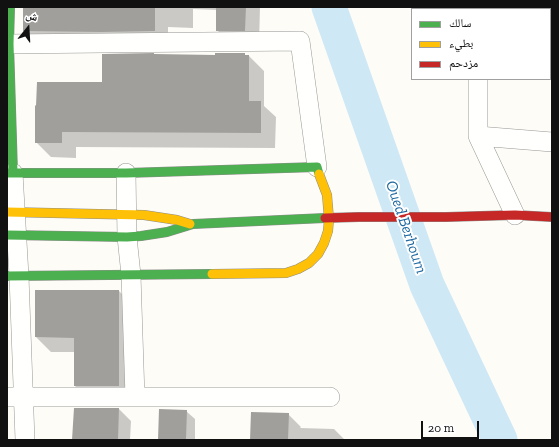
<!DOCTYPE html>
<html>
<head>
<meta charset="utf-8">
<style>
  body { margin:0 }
  #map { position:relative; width:559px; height:447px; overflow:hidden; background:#fdfcf7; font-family:"Zilla Slab","Noto Naskh Arabic",serif }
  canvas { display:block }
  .frame { position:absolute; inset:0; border:8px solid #111; pointer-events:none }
  .legend { position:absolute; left:411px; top:8px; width:140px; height:72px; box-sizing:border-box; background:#fff; border:1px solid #a0a0a0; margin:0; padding:5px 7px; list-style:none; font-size:12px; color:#111 }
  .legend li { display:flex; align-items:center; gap:8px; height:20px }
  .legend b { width:20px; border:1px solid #a0a0a0 }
  .north { position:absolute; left:8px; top:8px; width:40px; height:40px; -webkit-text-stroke:3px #fff; paint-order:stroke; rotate:18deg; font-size:11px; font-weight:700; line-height:16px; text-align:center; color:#111 }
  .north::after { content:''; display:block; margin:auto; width:14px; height:18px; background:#111; clip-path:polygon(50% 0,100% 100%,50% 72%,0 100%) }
  .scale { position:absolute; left:421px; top:421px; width:58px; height:18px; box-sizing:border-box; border:2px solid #111; border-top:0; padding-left:5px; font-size:12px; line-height:14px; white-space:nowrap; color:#111; -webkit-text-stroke:3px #fff; paint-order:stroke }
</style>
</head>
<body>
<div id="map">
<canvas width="559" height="447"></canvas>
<div class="frame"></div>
<ul class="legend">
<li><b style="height:5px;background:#4caf50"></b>سالك</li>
<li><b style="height:5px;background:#ffc107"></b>بطيء</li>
<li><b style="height:5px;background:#c62828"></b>مزدحم</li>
</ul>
<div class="north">ش</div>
<div class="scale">20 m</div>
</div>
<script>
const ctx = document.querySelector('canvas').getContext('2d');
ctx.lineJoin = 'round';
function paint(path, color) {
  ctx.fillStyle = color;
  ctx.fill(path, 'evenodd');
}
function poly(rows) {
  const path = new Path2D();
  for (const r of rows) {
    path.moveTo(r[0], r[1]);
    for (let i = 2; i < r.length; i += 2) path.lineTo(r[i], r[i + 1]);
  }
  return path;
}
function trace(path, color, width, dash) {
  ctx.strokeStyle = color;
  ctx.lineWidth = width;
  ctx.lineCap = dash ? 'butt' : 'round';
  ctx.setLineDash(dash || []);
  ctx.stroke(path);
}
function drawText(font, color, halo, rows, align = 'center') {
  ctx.font = font + ' "Zilla Slab",serif';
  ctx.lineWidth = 4;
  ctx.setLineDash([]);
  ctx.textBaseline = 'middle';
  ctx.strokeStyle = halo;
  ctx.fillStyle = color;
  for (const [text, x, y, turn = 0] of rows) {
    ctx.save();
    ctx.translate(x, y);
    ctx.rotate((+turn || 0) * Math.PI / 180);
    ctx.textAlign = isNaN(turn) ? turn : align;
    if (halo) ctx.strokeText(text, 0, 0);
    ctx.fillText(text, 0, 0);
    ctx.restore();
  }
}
paint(poly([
  [24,7,260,7,259,44,230,44,217,30,217,10,193,9,193,28,168,27,168,45,38,44,24,30],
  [244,54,246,56,249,56,264,71,264,106,276,117,275,148,76,147,76,158,51,157,36,142,103,83,216,56],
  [36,291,119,291,134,306,134,401,90,401,75,386,75,352,51,352,36,337],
  [119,409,131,421,130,440,73,440],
  [186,411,195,419,195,440,159,440],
  [288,414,301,427,300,428,334,429,345,440,251,440],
  [7,420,8,440,7,440]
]), '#0003');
trace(poly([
  [329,7,427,285,500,440]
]), '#cfe8f5', 35);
paint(poly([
  [23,7,155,7,155,31,101,32,23,31],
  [216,7,246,7,245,31,216,31],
  [154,53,154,54,215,55,215,53,245,53,245,55,249,55,249,101,261,101,261,133,62,132,62,143,35,143,35,105,36,106,37,82,102,82,102,54],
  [35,290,119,290,119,386,74,386,74,338,35,337],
  [74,408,119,408,118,440,72,440],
  [159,409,187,410,186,440,158,440],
  [251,412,289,413,288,440,250,440]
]), '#a19f9c');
const street = poly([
  [478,7,478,9],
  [7,44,300,41,317,167],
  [478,79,478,136,515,215],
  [478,136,552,142],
  [13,173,19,276,25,440],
  [126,173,127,237,131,275,135,397],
  [7,397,330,397]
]);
const fast = poly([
  [10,7,9,44,13,173],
  [7,173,126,173,317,167,319,174],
  [7,235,127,237,141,236,167,232,193,224,325,218],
  [7,276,212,274]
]);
const slow = poly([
  [7,212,144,215,177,220,190,224],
  [212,274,286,273,298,269,309,263,318,254,324,243,328,231,329,219,327,195,319,174]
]);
const jam = poly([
  [325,218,359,217,446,217,515,215,552,217]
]);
trace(street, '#979795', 20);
trace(fast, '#8e8d8b', 10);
trace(slow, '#8e8d8b', 10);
trace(jam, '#8e8d8b', 10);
trace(street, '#fffffe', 19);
trace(fast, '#4caf50', 9);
trace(slow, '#ffc107', 9);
trace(jam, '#c62828', 9);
drawText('italic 16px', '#1d68a0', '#fff', [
  ["Oued Berhoum",406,227,71]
]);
</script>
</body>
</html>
